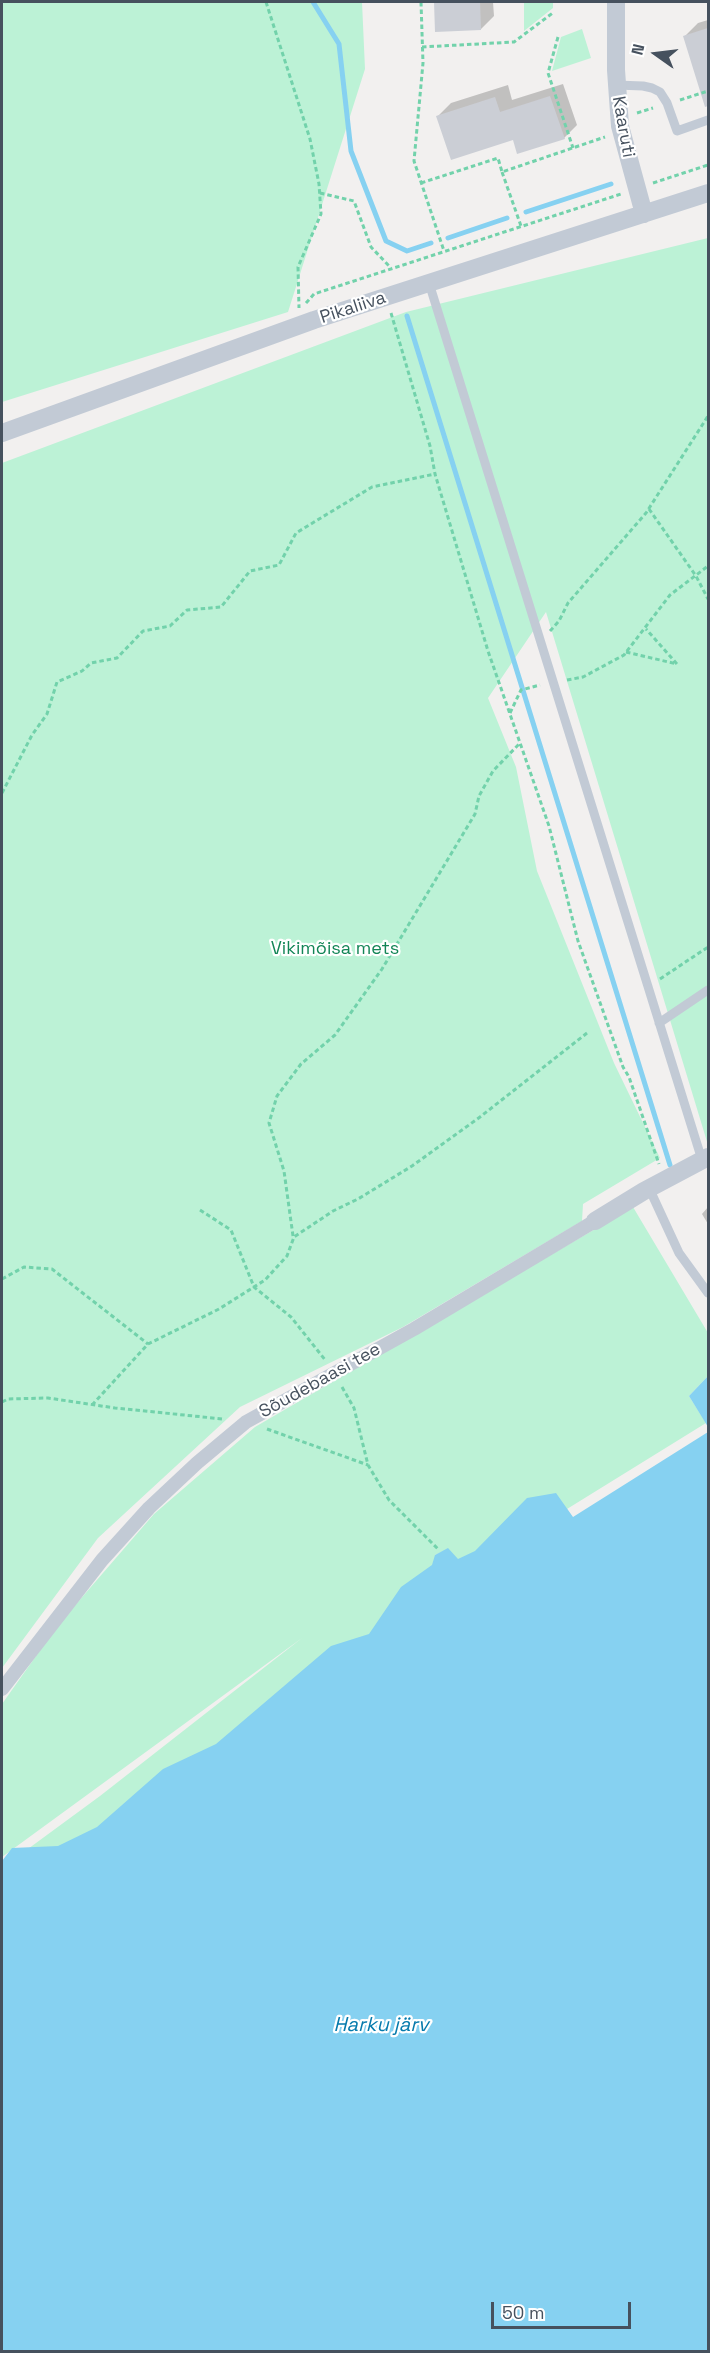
<!DOCTYPE html>
<html>
<head>
<meta charset="utf-8">
<style>
  body { margin:0 }
  #map { position:relative; width:710px; height:2353px; overflow:hidden; background:#f2f0ef; font-family:"Space Grotesk",sans-serif }
  canvas { display:block }
  .frame { position:absolute; inset:0; border:3px solid #46515e; pointer-events:none }
  .north { position:absolute; left:626px; top:24px; width:60px; height:60px; -webkit-text-stroke:4px #fff; paint-order:stroke; rotate:284deg; font-size:16px; font-weight:700; line-height:24px; text-align:center; color:#46515e }
  .north::after { content:''; display:block; margin:auto; width:21px; height:27px; background:#46515e; clip-path:polygon(50% 0,100% 100%,50% 72%,0 100%) }
  .scale { position:absolute; left:491px; top:2302px; width:140px; height:27px; box-sizing:border-box; border:3px solid #46515e; border-top:0; padding-left:8px; font-size:18px; line-height:21px; white-space:nowrap; color:#46515e; -webkit-text-stroke:4px #fff; paint-order:stroke }
</style>
</head>
<body>
<div id="map">
<canvas width="710" height="2353"></canvas>
<div class="frame"></div>
<div class="north">N</div>
<div class="scale">50 m</div>
</div>
<script>
const ctx = document.querySelector('canvas').getContext('2d');
ctx.lineJoin = 'round';
function paint(path, color) {
  ctx.fillStyle = color;
  ctx.fill(path, 'evenodd');
}
function poly(rows) {
  const path = new Path2D();
  for (const r of rows) {
    path.moveTo(r[0], r[1]);
    for (let i = 2; i < r.length; i += 2) path.lineTo(r[i], r[i + 1]);
  }
  return path;
}
function trace(path, color, width, dash) {
  ctx.strokeStyle = color;
  ctx.lineWidth = width;
  ctx.lineCap = dash ? 'butt' : 'round';
  ctx.setLineDash(dash || []);
  ctx.stroke(path);
}
function drawText(font, color, halo, rows, align = 'center') {
  ctx.font = font + ' "Space Grotesk",sans-serif';
  ctx.lineWidth = 4.5;
  ctx.setLineDash([]);
  ctx.textBaseline = 'middle';
  ctx.strokeStyle = halo;
  ctx.fillStyle = color;
  for (const [text, x, y, turn = 0] of rows) {
    ctx.save();
    ctx.translate(x, y);
    ctx.rotate((+turn || 0) * Math.PI / 180);
    ctx.textAlign = isNaN(turn) ? turn : align;
    if (halo) ctx.strokeText(text, 0, 0);
    ctx.fillText(text, 0, 0);
    ctx.restore();
  }
}
paint(poly([
  [2,2,362,2,365,69,288,312,2,402],
  [524,2,553,2,553,8,524,31],
  [582,29,591,58,552,71,561,37],
  [708,238,708,1145,546,612,488,698,516,767,537,871,614,1063,660,1158,583,1204,582,1221,403,1327,240,1407,98,1538,2,1668,2,463,406,312],
  [633,1207,708,1333,708,1376,689,1396,706,1423,567,1509,573,1518,501,1628,448,1549,435,1555,457,1647,2,1932,2,1868,100,1796,302,1638,2,1857,2,1704,58,1625,154,1514,255,1427]
]), '#bcf2d6');
paint(poly([
  [708,1376,708,1427,689,1396],
  [708,1432,708,2351,2,2351,2,1861,12,1848,58,1846,97,1827,163,1769,216,1744,331,1646,369,1634,401,1587,432,1565,435,1555,448,1548,458,1559,475,1551,527,1498,556,1493,573,1517]
]), '#86d1f1');
paint(poly([
  [435,2,493,2,494,16,481,29,437,31],
  [708,20,708,78,699,81,685,36,698,23],
  [563,84,577,125,564,138,514,139,438,116,451,103,508,85,512,100],
  [708,1207,708,1224,702,1214]
]), '#0003');
trace(poly([
  [313,2,339,44,351,151,386,241,407,251,431,243],
  [526,212,611,184],
  [448,238,507,218],
  [407,316,670,1165]
]), '#86d1f1', 5);
paint(poly([
  [434,2,480,2,481,30,435,32],
  [708,28,708,106,705,107,683,36],
  [550,96,565,139,517,154,513,140,451,160,436,116,495,97,500,112]
]), '#cbced5');
trace(poly([
  [266,2,310,139,319,184,321,214,298,267,299,308],
  [421,2,423,63,414,161,444,251],
  [558,37,548,73,573,148],
  [422,47,514,42,554,12],
  [680,100,708,91],
  [637,113,653,108],
  [502,172,521,226],
  [421,183,498,158,502,172,605,137],
  [653,183,708,165],
  [320,193,354,201,371,247,391,268],
  [306,303,314,294,621,194],
  [391,313,430,446,435,474,488,651,549,826,578,941,623,1067,629,1077,659,1164],
  [649,509,696,576,708,599],
  [550,631,559,621,568,603,646,513,708,416],
  [626,652,677,664,646,629],
  [567,680,583,677,624,655,670,595,708,566],
  [510,713,521,690,540,685],
  [2,793,32,735,47,714,57,682,82,671,91,663,117,658,143,631,170,626,187,610,221,607,250,571,279,565,296,533,372,487,435,474],
  [660,979,708,947],
  [200,1210,231,1230,254,1287,291,1317,326,1361],
  [293,1236,284,1171,269,1123,277,1096,301,1064,335,1035,382,969,475,814,479,796,493,771,520,743],
  [2,1279,24,1267,52,1269,148,1344],
  [342,1387,354,1408,368,1465,389,1500,438,1549],
  [2,1402,8,1399,48,1398,115,1408,223,1419],
  [92,1405,148,1344,219,1309,265,1280,287,1256,294,1237,333,1211,358,1199,412,1166,480,1117,587,1033],
  [267,1429,368,1465]
]), '#72d2ab', 3, [4.5, 3]);
trace(poly([
  [616,85,643,86,652,88,660,92,667,103,677,131,708,120],
  [429,283,702,1160],
  [659,1023,708,990],
  [649,1188,679,1253,708,1293]
]), '#c2cad5', 9);
trace(poly([
  [2,1689,102,1560,149,1508,197,1463,246,1422,414,1329,595,1221]
]), '#c2cad5', 14);
trace(poly([
  [616,2,616,70,620,126,644,214],
  [2,433,314,320,708,193],
  [595,1221,644,1191,708,1157]
]), '#c2cad5', 18);
drawText('18px', '#46515e', '#fff', [
  ["Kaaruti",623,127,80],
  ["Pikaliiva",353,308,-18],
  ["Sõudebaasi tee",320,1381,-29]
]);
drawText('18px', '#128556', '#fff', [
  ["Vikimõisa mets",335,949]
]);
drawText('italic 20px', '#057aac', '#fff', [
  ["Harku järv",381,2026]
]);
</script>
</body>
</html>
